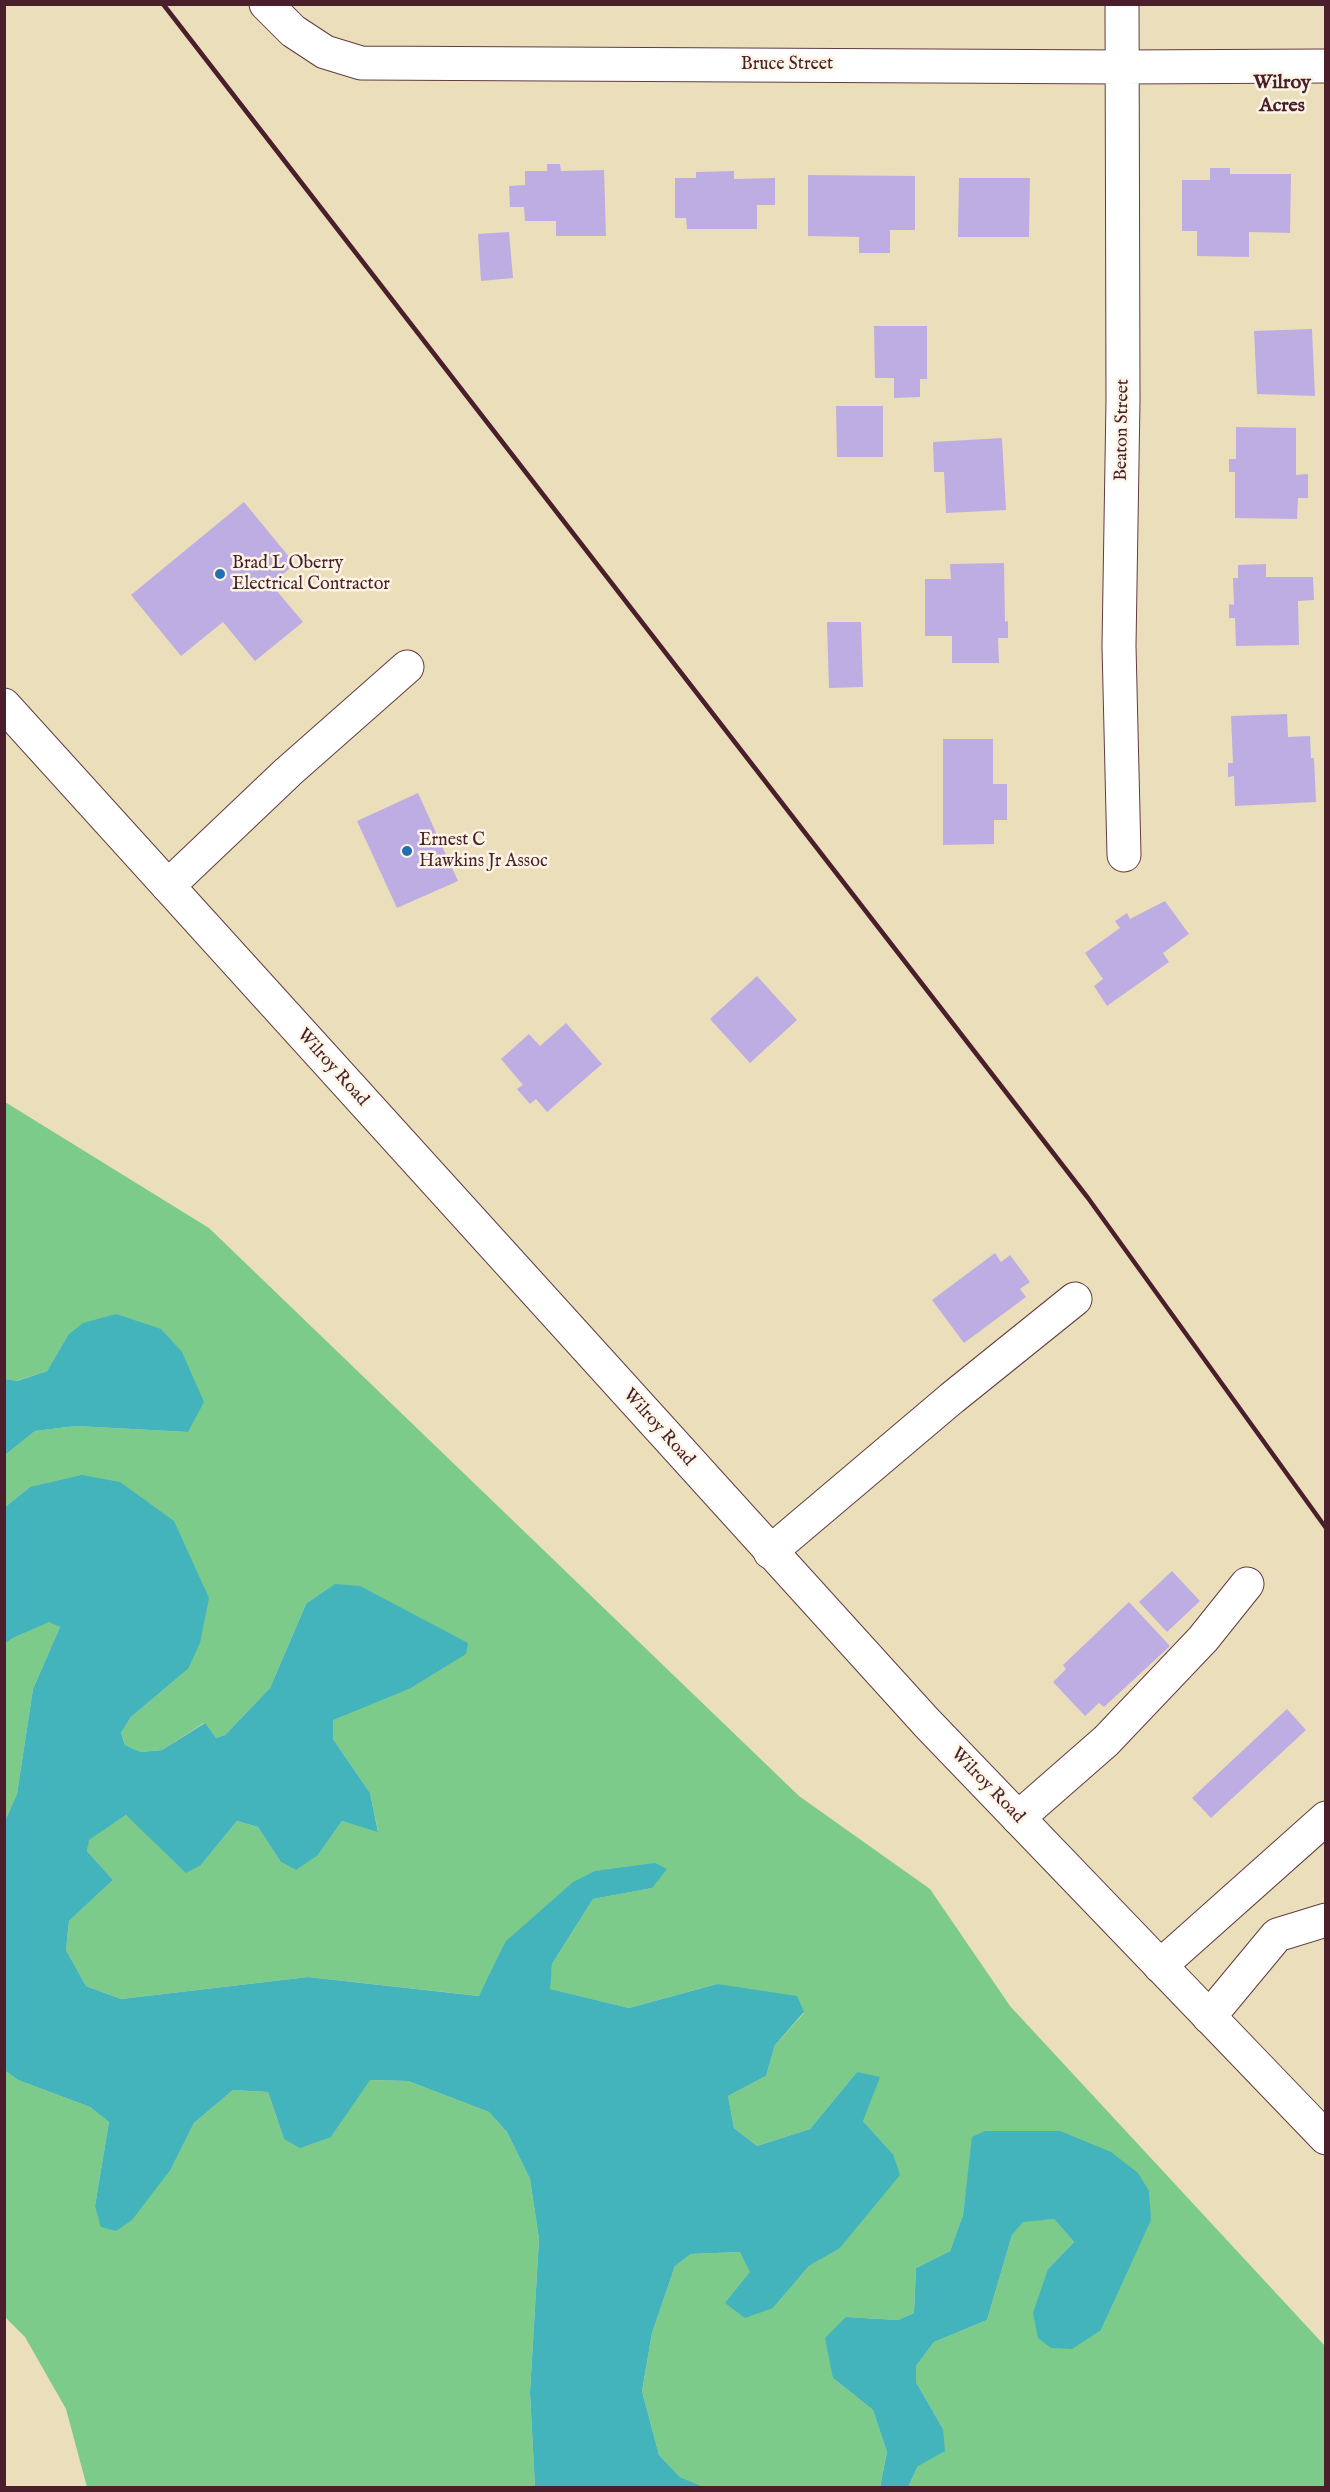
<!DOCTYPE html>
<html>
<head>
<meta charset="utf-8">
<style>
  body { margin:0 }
  #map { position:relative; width:1330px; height:2492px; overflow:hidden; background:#ebdfbb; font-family:"IM FELL English",serif }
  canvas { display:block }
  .frame { position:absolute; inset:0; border:6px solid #4a1f2b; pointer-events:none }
</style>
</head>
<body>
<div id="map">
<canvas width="1330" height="2492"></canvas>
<div class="frame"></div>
</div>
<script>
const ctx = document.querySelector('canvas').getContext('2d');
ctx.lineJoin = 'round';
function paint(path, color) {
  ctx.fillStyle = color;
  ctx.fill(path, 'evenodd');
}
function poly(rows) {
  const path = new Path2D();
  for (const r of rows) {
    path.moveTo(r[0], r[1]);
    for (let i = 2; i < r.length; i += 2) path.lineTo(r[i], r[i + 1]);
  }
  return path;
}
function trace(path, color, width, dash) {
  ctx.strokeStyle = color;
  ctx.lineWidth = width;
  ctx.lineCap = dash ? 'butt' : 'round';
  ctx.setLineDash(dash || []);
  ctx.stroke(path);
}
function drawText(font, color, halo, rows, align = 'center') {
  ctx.font = font + ' "IM FELL English",serif';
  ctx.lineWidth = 5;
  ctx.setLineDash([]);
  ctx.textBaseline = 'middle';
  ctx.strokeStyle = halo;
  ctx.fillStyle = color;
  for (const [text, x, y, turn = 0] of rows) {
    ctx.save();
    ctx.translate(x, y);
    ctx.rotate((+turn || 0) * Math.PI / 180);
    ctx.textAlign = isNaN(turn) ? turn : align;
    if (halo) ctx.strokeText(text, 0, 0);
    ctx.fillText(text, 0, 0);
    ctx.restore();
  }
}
paint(poly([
  [5,1102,209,1228,799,1796,930,1889,1010,2006,1325,2346,1325,2487,908,2487,918,2466,943,2429,916,2382,916,2366,934,2342,987,2320,1012,2235,1023,2221,1054,2219,1074,2242,1048,2269,1101,2330,1150,2220,1149,2191,973,2137,963,2215,950,2251,916,2268,914,2313,898,2320,846,2317,833,2378,873,2410,887,2452,880,2487,703,2488,680,2477,659,2455,642,2391,652,2333,675,2266,691,2254,740,2252,773,2308,809,2266,839,2249,893,2154,863,2121,857,2072,810,2129,757,2146,734,2128,728,2096,766,2076,775,2045,804,2013,717,1984,629,2008,549,1989,552,1964,593,1899,652,1888,655,1863,505,1942,480,1996,308,1977,121,1999,86,1986,66,1950,69,1921,113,1880,87,1851,88,1840,126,1815,201,1865,237,1821,258,1827,280,1861,318,1855,342,1821,378,1831,370,1793,333,1739,332,1719,409,1689,306,1604,270,1688,225,1735,216,1738,204,1723,162,1750,141,1752,125,1745,121,1733,131,1717,188,1669,30,1487,5,1507,5,1455,35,1431,76,1426,188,1432,68,1335,47,1371,16,1381,5,1379],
  [50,1621,60,1627,33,1689,17,1794,5,1821,5,1644,13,1638],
  [4,2070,18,2080,90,2107,109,2122,95,2206,171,2169,194,2123,233,2090,268,2092,284,2139,331,2137,369,2080,408,2081,489,2112,507,2132,530,2179,539,2239,530,2393,535,2487,87,2487,66,2409,25,2337,5,2317]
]), '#7dcb8b');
paint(poly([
  [116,1314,161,1329,182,1352,204,1402,188,1432,76,1426,35,1431,5,1455,5,1379,17,1381,47,1371,68,1335,83,1323],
  [82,1475,120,1482,174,1521,209,1598,200,1643,188,1669,131,1717,121,1733,125,1745,141,1752,162,1750,205,1723,216,1738,225,1735,270,1688,306,1604,335,1584,360,1586,468,1643,466,1654,409,1689,333,1720,333,1739,370,1793,378,1832,342,1821,318,1855,296,1870,280,1861,258,1827,237,1821,201,1865,186,1873,126,1815,89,1840,87,1851,113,1880,69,1921,66,1950,86,1986,121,1999,308,1977,479,1996,505,1942,573,1882,595,1871,655,1863,667,1869,652,1888,593,1899,552,1964,550,1989,629,2008,717,1984,797,1996,804,2012,775,2045,766,2076,728,2096,734,2128,757,2146,810,2129,857,2072,880,2077,863,2121,893,2154,900,2175,839,2249,809,2266,773,2308,745,2318,725,2303,750,2272,740,2252,691,2254,675,2266,652,2333,642,2391,659,2455,680,2477,703,2487,535,2487,530,2393,539,2239,530,2179,507,2132,489,2112,408,2081,370,2080,331,2137,300,2148,284,2139,268,2092,233,2090,194,2123,171,2169,132,2220,116,2231,101,2227,95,2206,109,2122,90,2107,18,2080,4,2070,5,1821,17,1794,33,1689,60,1627,49,1622,13,1638,5,1644,5,1507,30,1487],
  [985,2131,1060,2131,1111,2152,1138,2173,1149,2191,1151,2220,1101,2330,1072,2349,1051,2348,1038,2338,1033,2313,1048,2269,1074,2242,1054,2219,1023,2222,1012,2235,987,2320,934,2342,916,2366,916,2382,943,2429,945,2451,918,2466,908,2487,880,2487,887,2452,873,2410,833,2378,825,2338,846,2317,898,2320,914,2313,916,2268,950,2251,963,2215,972,2137]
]), '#43b3bc');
paint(poly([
  [547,164,560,164,561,171,604,170,606,236,556,236,556,221,525,221,524,207,510,207,509,186,525,185,525,171,547,171],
  [1210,168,1230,168,1230,174,1291,174,1290,233,1249,232,1249,257,1197,256,1197,231,1182,231,1182,180,1210,180],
  [734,171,734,179,775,178,775,205,757,205,757,229,687,229,686,218,675,218,675,178,696,178,696,172],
  [808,175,915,176,915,230,890,230,890,253,859,253,859,237,808,236],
  [959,178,1030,178,1029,237,958,237],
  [509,232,513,278,481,281,478,234],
  [874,326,927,326,927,379,920,379,920,397,894,398,894,378,875,378],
  [1312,329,1315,396,1257,394,1254,331],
  [836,406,883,406,883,457,837,457],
  [1236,427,1296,428,1296,475,1308,474,1308,498,1298,498,1297,519,1235,518,1235,472,1229,472,1229,459,1236,459],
  [1002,438,1006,510,946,513,944,472,934,472,933,442],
  [244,502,295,564,271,584,303,622,255,661,223,622,181,656,131,595],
  [1004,563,1005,622,1008,621,1008,638,998,638,999,663,952,663,952,636,925,636,925,579,951,579,950,564],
  [1266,564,1266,577,1313,577,1314,600,1298,601,1299,645,1236,646,1235,618,1229,618,1229,604,1234,605,1233,578,1238,578,1238,565],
  [827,622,861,622,863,687,829,688],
  [1287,714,1288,737,1310,736,1311,758,1314,758,1316,802,1235,806,1234,776,1228,777,1228,763,1233,763,1231,716],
  [943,739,993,739,993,784,1007,784,1007,820,994,820,994,844,943,845],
  [418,793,458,881,397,908,357,821],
  [1165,901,1189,934,1163,953,1169,962,1107,1006,1094,986,1103,979,1085,953,1120,928,1115,921,1127,913,1130,919],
  [757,976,797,1020,750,1063,710,1019],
  [566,1023,602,1064,547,1112,536,1099,530,1104,517,1089,523,1085,501,1059,529,1034,540,1046],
  [995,1253,1001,1262,1010,1255,1030,1282,1020,1289,1026,1297,964,1343,932,1300],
  [1172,1571,1200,1601,1167,1632,1139,1602],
  [1129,1602,1170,1646,1104,1707,1099,1703,1085,1716,1053,1682,1066,1669,1063,1665],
  [1287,1709,1306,1730,1211,1818,1192,1798]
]), '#beade3');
const minor = poly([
  [266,4,293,31,325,52,361,63,1122,67,1326,66],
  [1122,4,1123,400,1119,646,1124,855],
  [168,886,288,772,407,667],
  [770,1552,952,1398,1075,1299],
  [1018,1818,1106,1741,1203,1639,1247,1584],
  [1160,1966,1326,1818],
  [1209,2017,1277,1935,1326,1920]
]);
const major = poly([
  [4,705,927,1723,1326,2138]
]);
trace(minor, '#623c41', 35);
trace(major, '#623c41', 35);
trace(minor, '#fff', 33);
trace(major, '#fff', 33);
trace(poly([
  [163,4,1088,1198,1326,1528]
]), '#4a1f2b', 4.5);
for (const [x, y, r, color] of [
  [220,574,6,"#1f6fb2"],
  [407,851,6,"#1f6fb2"]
]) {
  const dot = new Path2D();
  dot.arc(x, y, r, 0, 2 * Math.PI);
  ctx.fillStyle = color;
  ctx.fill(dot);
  trace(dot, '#fcf5e5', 2);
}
drawText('18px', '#4a1f2b', '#fcf5e5', [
  ["Bruce Street",787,65],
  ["Beaton Street",1123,430,-89],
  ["Wilroy Road",332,1068,48],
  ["Wilroy Road",658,1428,48],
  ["Wilroy Road",987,1786,46]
]);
drawText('18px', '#4a1f2b', '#fcf5e5', [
  ["Brad L Oberry",232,564],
  ["Electrical Contractor",232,585],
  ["Ernest C",419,841],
  ["Hawkins Jr Assoc",419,862]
], 'left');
drawText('bold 20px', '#4a1f2b', '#fcf5e5', [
  ["Wilroy",1282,84],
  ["Acres",1282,107]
]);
</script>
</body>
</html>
